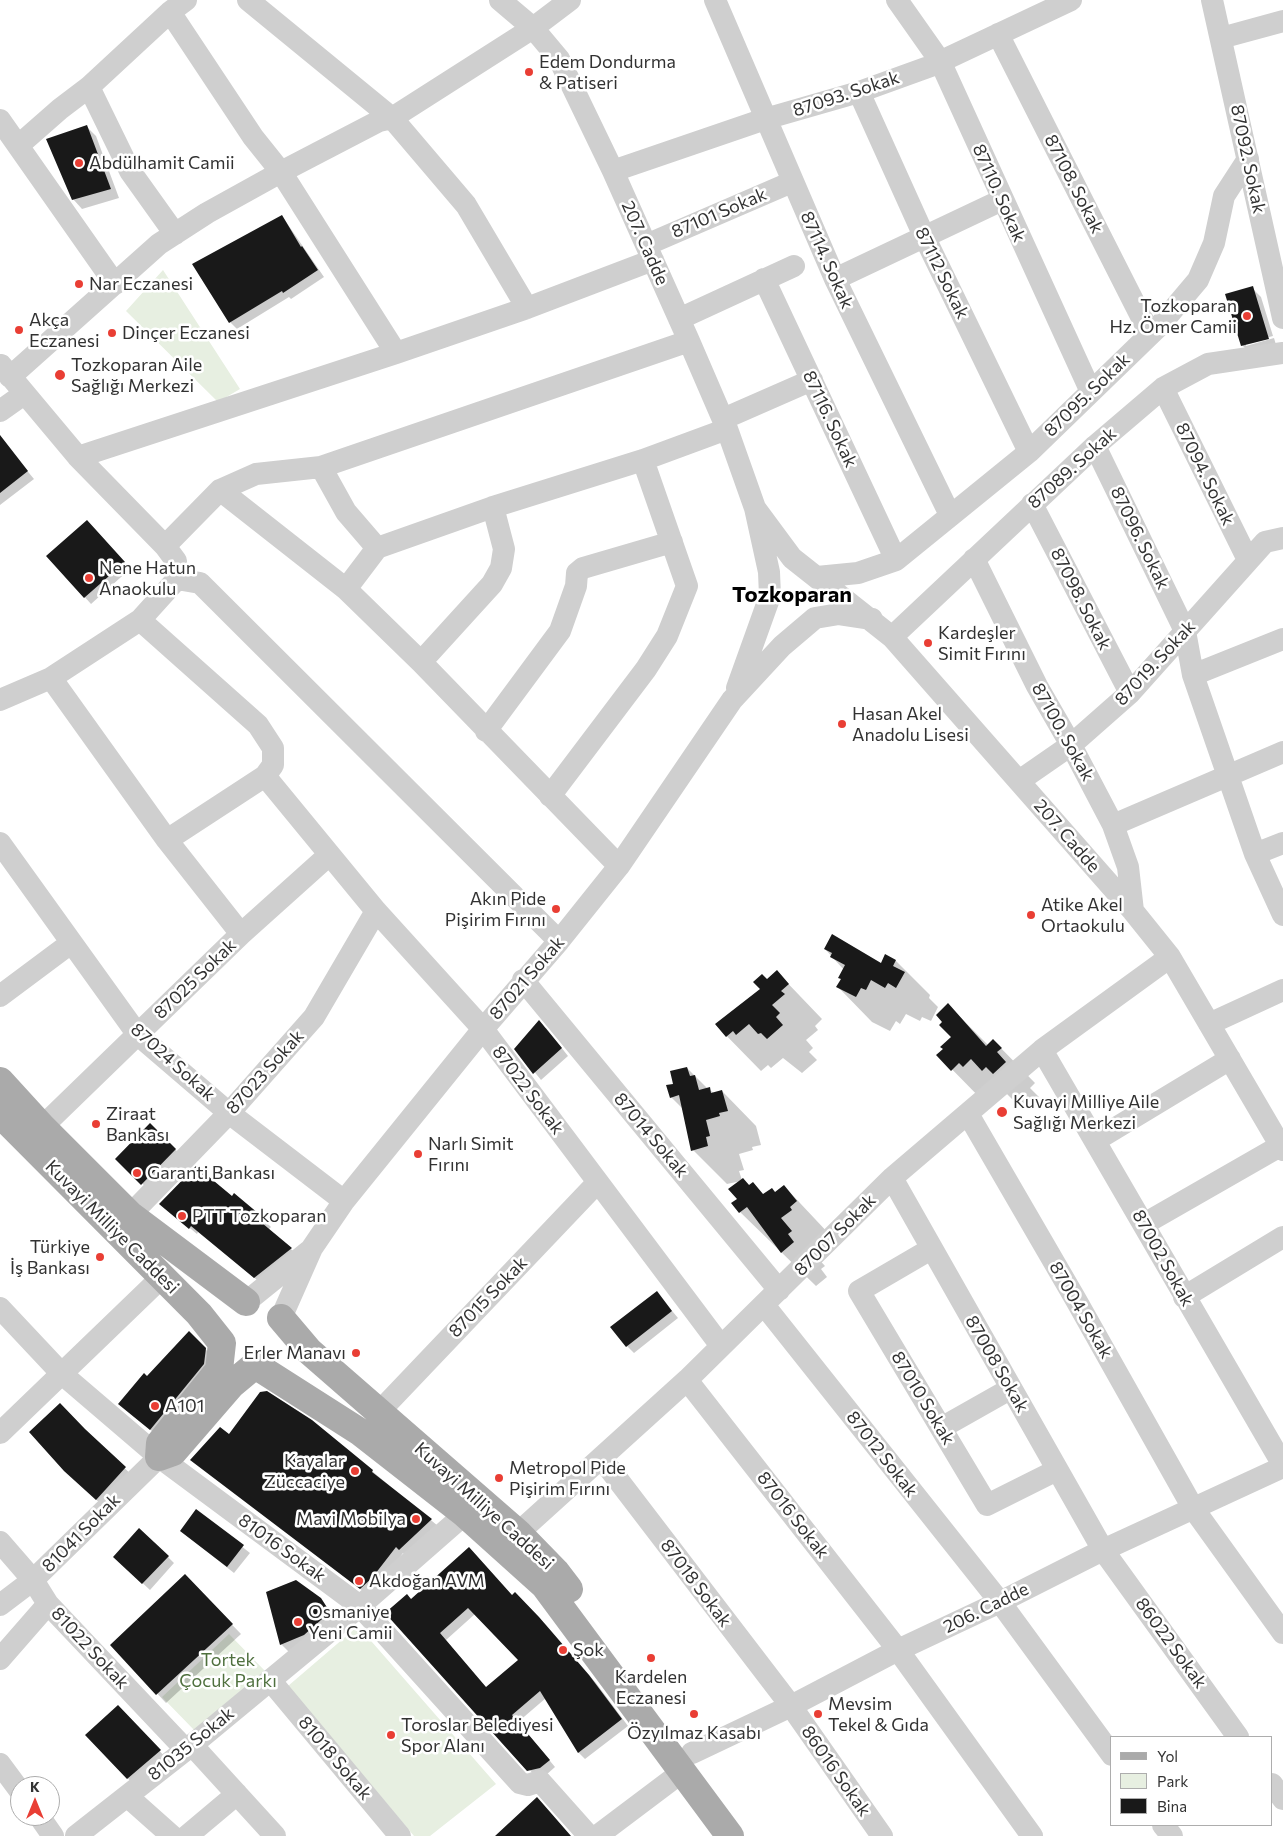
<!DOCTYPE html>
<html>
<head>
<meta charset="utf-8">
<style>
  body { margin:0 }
  #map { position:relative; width:1283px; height:1836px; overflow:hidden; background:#fff; font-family:Commissioner,sans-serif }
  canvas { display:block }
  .legend { position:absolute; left:1110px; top:1736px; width:162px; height:90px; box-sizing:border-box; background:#fff; border:1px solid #adadad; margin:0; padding:6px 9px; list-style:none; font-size:15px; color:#323232 }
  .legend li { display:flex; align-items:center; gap:10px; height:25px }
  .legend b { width:25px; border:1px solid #adadad }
  .north { position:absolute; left:10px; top:1776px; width:50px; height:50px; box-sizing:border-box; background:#fff; border:1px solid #adadad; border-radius:50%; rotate:0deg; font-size:14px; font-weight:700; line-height:20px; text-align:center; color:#323232 }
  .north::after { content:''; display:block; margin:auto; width:18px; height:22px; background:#e93e34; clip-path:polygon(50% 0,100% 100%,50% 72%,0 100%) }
</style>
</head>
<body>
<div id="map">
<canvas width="1283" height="1836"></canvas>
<ul class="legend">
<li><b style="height:6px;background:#aaa"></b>Yol</li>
<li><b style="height:14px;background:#e7efe1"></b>Park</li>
<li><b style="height:14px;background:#191919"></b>Bina</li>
</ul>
<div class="north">K</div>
</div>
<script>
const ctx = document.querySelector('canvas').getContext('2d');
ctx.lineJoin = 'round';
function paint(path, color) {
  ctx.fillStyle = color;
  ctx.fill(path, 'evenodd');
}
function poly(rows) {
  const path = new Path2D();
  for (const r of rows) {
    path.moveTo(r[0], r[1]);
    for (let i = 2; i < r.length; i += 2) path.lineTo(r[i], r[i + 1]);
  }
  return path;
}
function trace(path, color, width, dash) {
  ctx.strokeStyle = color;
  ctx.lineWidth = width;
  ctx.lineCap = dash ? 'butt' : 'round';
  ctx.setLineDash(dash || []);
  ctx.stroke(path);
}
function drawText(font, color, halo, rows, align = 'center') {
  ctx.font = font + ' Commissioner,sans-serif';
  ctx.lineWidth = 5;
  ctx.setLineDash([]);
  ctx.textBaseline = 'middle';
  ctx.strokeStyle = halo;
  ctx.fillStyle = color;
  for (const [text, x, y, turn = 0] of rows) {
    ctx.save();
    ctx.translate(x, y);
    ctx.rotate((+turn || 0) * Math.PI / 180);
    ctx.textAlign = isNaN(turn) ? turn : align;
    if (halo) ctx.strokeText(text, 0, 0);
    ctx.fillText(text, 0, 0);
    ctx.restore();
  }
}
paint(poly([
  [163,270,240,389,218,402,126,311],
  [358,1626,496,1784,430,1836,414,1836,288,1686],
  [229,1634,266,1672,195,1731,162,1697]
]), '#e7efe1');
paint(poly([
  [87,127,96,136,119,198,82,209,73,199],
  [282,216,324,277,291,299,289,297,237,329,230,322],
  [1252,288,1261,297,1273,336,1246,343,1246,346,1274,338,1277,348,1251,354,1242,345],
  [0,438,34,479,0,505],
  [93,528,130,569,91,604,48,556],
  [825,949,881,964,886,955,896,961,930,995,929,998,938,1007,931,1021,922,1017,920,1021,906,1014,900,1024,896,1021,890,1031,872,1022,838,987,844,970],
  [777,972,822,1019,815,1026,818,1030,806,1040,813,1048,809,1052,817,1060,802,1073,783,1058,771,1068,768,1065,761,1071,716,1025,761,990],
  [948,1005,988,1045,993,1040,1035,1083,1030,1088,1039,1097,1028,1108,1021,1101,1017,1104,1006,1093,986,1104,938,1055,952,1037,944,1022],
  [546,1028,568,1056,541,1080,516,1049],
  [687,1068,708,1089,714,1093,722,1091,756,1126,761,1145,752,1147,753,1150,739,1154,744,1170,739,1171,742,1180,764,1195,775,1193,784,1186,831,1236,814,1254,825,1266,821,1269,827,1277,816,1286,740,1212,738,1199,741,1181,727,1184,693,1150,685,1111,671,1097,675,1085],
  [150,1125,182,1156,149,1190,117,1159],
  [232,1198,264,1220,271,1227,268,1230,298,1255,262,1284,198,1232,197,1234,168,1210],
  [663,1300,678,1318,634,1353,627,1346],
  [189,1332,212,1356,158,1436,126,1410,147,1377],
  [87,1434,132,1475,103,1506,72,1477],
  [229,1436,372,1471,438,1526,406,1556,403,1553,379,1585,367,1594,192,1460],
  [197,1511,250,1553,234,1573,181,1531],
  [168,1557,174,1563,150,1590,121,1563],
  [185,1576,241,1634,166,1703,112,1645],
  [513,1596,546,1625,596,1683,628,1726,585,1759,579,1753,546,1698,518,1722,555,1767,546,1775,535,1777,411,1600],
  [475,1614,520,1660,486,1689,446,1640],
  [320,1598,338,1622,290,1653,281,1644],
  [125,1713,166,1758,134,1785,87,1735]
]), '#0003');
paint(poly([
  [87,125,111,189,72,200,46,139],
  [282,215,301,247,302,246,318,270,283,293,282,291,229,323,192,264],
  [1253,286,1269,339,1241,346,1225,294],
  [0,435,28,471,0,493],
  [87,520,125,562,84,598,46,556],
  [832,934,881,963,885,954,896,960,893,966,905,972,896,988,888,983,885,988,871,980,866,990,861,988,856,997,836,987,841,979,838,978,845,965,830,957,832,953,824,949],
  [777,970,789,984,781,991,785,994,772,1005,780,1013,776,1017,783,1025,767,1039,761,1033,758,1034,749,1024,736,1035,733,1031,726,1037,715,1024,760,989,753,982,762,974,767,979],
  [948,1003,986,1046,993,1039,1002,1048,997,1052,1006,1062,993,1074,986,1067,982,1071,971,1059,963,1067,959,1063,951,1071,936,1055,943,1049,940,1047,951,1037,939,1025,942,1022,936,1015],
  [539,1020,562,1048,533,1074,514,1049],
  [687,1067,690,1076,695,1075,699,1090,710,1087,711,1093,722,1090,728,1111,719,1113,720,1116,706,1120,710,1136,706,1137,708,1146,691,1151,679,1095,670,1098,666,1085,673,1084,670,1071],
  [150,1123,176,1149,141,1185,115,1159],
  [196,1166,232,1196,234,1193,265,1219,262,1223,292,1248,254,1278,191,1226,189,1229,159,1204],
  [743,1178,749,1185,753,1182,763,1194,772,1188,775,1192,784,1185,797,1201,790,1207,792,1210,781,1218,792,1231,788,1234,794,1242,781,1253,747,1207,739,1213,731,1203,737,1199,728,1189],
  [657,1291,672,1311,626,1347,610,1327],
  [189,1331,206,1348,204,1364,150,1430,118,1404,144,1373,147,1376],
  [267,1391,312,1420,373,1470,372,1472,432,1519,399,1550,396,1547,372,1578,360,1589,190,1460,220,1427,229,1434,260,1392],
  [60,1403,85,1429,126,1467,96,1500,64,1471,29,1432],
  [196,1509,244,1545,227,1567,180,1531],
  [139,1528,169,1556,142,1584,113,1557],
  [469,1547,512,1595,515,1592,539,1617,589,1675,622,1719,578,1753,540,1691,512,1715,550,1760,540,1768,527,1771,385,1613,407,1594,411,1599],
  [468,1608,518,1660,486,1687,440,1633],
  [185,1574,233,1624,156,1695,110,1645],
  [296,1580,321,1598,330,1612,304,1635,280,1645,266,1592],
  [118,1705,161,1750,127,1779,85,1735],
  [537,1797,571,1836,495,1836]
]), '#191919');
trace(poly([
  [248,0,392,118,466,205,527,308],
  [500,0,533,28,559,59,613,171,689,341,727,429,755,508,769,572,770,596,737,688],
  [715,0,835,279,950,515],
  [897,0,940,61,1091,392],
  [1212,0,1283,318],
  [170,12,253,137,281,172,396,353],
  [998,34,1150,334],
  [1221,38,1283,21],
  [89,87,130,171,175,234],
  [859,92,924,236,1029,452],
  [0,120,115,284],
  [19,145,60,109,89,87,170,12,186,0],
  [613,171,765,119,859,92,931,66,1071,0],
  [646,245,792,182],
  [764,279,896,560],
  [835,279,1002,200],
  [679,319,794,266],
  [10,377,159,244,207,213,281,172,379,121,392,118,533,28,570,0],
  [1163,388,1248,560],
  [0,411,24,394],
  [723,419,812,380],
  [1095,446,1185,631,1193,675,1255,854,1283,915],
  [78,457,396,353,527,308,653,260],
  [321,467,346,512,377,548],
  [220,490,346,589,421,662,619,866],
  [1032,504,1130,693],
  [755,508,792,558,892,637,1133,911,1170,957,1283,1150],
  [165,546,220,490,256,474,321,467,689,341],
  [974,559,1037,686,1071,745,1113,825,1128,867,1133,911],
  [817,577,858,573,896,560,1029,452,1160,325,1198,280,1214,243,1224,196,1248,159],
  [177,579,200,583,559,941],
  [346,589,377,548,493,507,643,460,727,429],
  [140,620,258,725,273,748,273,765,265,776,167,840],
  [892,637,1095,446,1163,388,1208,364,1283,353],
  [421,662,492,584,501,568,504,549,493,507],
  [1193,675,1283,639],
  [51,678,167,840,241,934],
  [0,700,51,678,140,620,177,579,176,561,165,546,78,457,1,365],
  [486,731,560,631,576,586,577,573,583,568,672,542],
  [265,776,376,911,483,1029,721,1346],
  [1019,781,1071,745,1130,693,1265,542,1283,538],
  [550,796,646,669,667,636,687,586,643,460],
  [1113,825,1283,752],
  [0,843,138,1035,229,1113,344,1201],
  [1255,854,1283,843],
  [523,980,779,1290],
  [0,996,71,943],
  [1209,1024,1283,990],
  [1042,1050,1283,1465],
  [968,1114,1076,1300,1193,1508,1283,1633],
  [42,1127,241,934,329,855],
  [1096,1140,1230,1059],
  [892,1178,1103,1550,1238,1737],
  [130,1215,229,1113,314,1017,376,911],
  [1144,1224,1280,1146],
  [931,1249,859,1291,987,1505,1057,1470],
  [1184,1297,1283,1237],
  [246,1302,309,1251],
  [764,1305,1000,1602,1112,1755],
  [0,1308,62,1374,159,1457,360,1606,520,1783,528,1785,540,1781,589,1836],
  [281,1318,312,1248,344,1201,483,1029,559,941,619,866,732,700,782,646,815,618,839,614,872,619],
  [687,1380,898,1650,1032,1836],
  [379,1412,597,1183],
  [941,1428,1010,1389],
  [0,1433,162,1277],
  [602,1459,791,1706,882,1836],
  [518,1533,687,1380,892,1178,1042,1050,1170,957],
  [0,1542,33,1580,48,1604,186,1750],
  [0,1605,33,1580,159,1457],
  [0,1659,48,1604],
  [270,1680,400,1836],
  [192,1745,275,1836],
  [692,1753,791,1706,898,1650,1000,1602,1103,1550,1283,1467],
  [0,1764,20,1791],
  [1272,1784,1283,1799],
  [127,1796,172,1836],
  [39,1816,53,1836],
  [1163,1825,1172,1836],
  [76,1836,192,1745,360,1606,465,1514],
  [187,1836,237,1794],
  [597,1836,682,1772]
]), '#cfcfcf', 22);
trace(poly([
  [0,1081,42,1127,130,1215,246,1302],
  [0,1114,199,1314,222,1343,219,1370,160,1443,159,1457,173,1452,231,1385,255,1365,360,1432,465,1514,544,1585,730,1836],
  [281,1318,309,1351,518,1533,556,1572,569,1589]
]), '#aaa', 28);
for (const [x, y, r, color] of [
  [529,72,5,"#e93e34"],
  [79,163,5,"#e93e34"],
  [79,284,5,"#e93e34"],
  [1247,316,5,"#e93e34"],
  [19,330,5,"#e93e34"],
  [112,333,5,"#e93e34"],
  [60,375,6,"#e93e34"],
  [89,578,5,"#e93e34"],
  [928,643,5,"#e93e34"],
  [842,724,5,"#e93e34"],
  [556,909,5,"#e93e34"],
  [1031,915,5,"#e93e34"],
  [1002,1112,6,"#e93e34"],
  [96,1124,5,"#e93e34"],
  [418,1154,5,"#e93e34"],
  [137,1173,5,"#e93e34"],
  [182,1216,5,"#e93e34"],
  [100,1257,5,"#e93e34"],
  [356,1353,5,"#e93e34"],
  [155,1406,5,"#e93e34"],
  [355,1471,5,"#e93e34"],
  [499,1478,5,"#e93e34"],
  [416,1519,5,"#e93e34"],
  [359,1581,5,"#e93e34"],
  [298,1622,5,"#e93e34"],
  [563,1650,5,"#e93e34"],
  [651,1658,5,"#e93e34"],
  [694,1714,5,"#e93e34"],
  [818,1714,5,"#e93e34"],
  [391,1735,5,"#e93e34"]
]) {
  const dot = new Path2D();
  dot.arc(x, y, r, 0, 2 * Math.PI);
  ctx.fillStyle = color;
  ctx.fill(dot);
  trace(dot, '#fff', 2);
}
drawText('18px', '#323232', '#fff', [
  ["Edem Dondurma",539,62],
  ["& Patiseri",539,83],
  ["Abdülhamit Camii",89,163],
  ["Nar Eczanesi",89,284],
  ["Tozkoparan",1237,306,"right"],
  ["Hz. Ömer Camii",1237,327,"right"],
  ["Akça",29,320],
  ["Eczanesi",29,341],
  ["Dinçer Eczanesi",122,333],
  ["Tozkoparan Aile",71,365],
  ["Sağlığı Merkezi",71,386],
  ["Nene Hatun",99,568],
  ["Anaokulu",99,589],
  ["Kardeşler",938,633],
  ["Simit Fırını",938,654],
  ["Hasan Akel",852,714],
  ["Anadolu Lisesi",852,735],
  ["Akın Pide",546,899,"right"],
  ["Pişirim Fırını",546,920,"right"],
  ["Atike Akel",1041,905],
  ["Ortaokulu",1041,926],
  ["Kuvayi Milliye Aile",1013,1102],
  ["Sağlığı Merkezi",1013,1123],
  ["Ziraat",106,1114],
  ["Bankası",106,1135],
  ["Narlı Simit",428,1144],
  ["Fırını",428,1165],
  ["Garanti Bankası",147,1173],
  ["PTT Tozkoparan",192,1216],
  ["Türkiye",90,1247,"right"],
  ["İş Bankası",90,1268,"right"],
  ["Erler Manavı",346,1353,"right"],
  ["A101",165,1406],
  ["Kayalar",345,1461,"right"],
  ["Züccaciye",345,1482,"right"],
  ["Metropol Pide",509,1468],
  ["Pişirim Fırını",509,1489],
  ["Mavi Mobilya",406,1519,"right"],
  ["Akdoğan AVM",369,1581],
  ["Osmaniye",308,1612],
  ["Yeni Camii",308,1633],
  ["Şok",573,1650],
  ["Kardelen",651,1677,"center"],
  ["Eczanesi",651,1698,"center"],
  ["Mevsim",828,1704],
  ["Tekel & Gıda",828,1725],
  ["Toroslar Belediyesi",401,1725],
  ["Spor Alanı",401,1746],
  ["Özyılmaz Kasabı",694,1733,"center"]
], 'left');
drawText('18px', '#323232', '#fff', [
  ["87093. Sokak",846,94,-18],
  ["87092. Sokak",1248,159,78],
  ["87108. Sokak",1074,184,63],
  ["87110. Sokak",999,193,66],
  ["87101 Sokak",719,213,-23],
  ["207. Cadde",645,243,66],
  ["87114. Sokak",827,260,66],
  ["87112 Sokak",942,273,64],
  ["87095. Sokak",1087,395,-44],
  ["87116. Sokak",830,419,65],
  ["87089. Sokak",1072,468,-42],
  ["87094. Sokak",1205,474,64],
  ["87096. Sokak",1140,538,64],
  ["87098. Sokak",1081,599,63],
  ["87019. Sokak",1155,663,-47],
  ["87100. Sokak",1063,732,61],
  ["207. Cadde",1067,836,49],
  ["87021 Sokak",527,978,-49],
  ["87025 Sokak",195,979,-44],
  ["87024 Sokak",173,1062,42],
  ["87023 Sokak",265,1072,-48],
  ["87022 Sokak",528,1090,53],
  ["87014 Sokak",651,1135,50],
  ["Kuvayi Milliye Caddesi",112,1227,45],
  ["87007 Sokak",835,1235,-45],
  ["87002 Sokak",1163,1258,61],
  ["87015 Sokak",488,1297,-46],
  ["87004 Sokak",1081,1310,60],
  ["87008 Sokak",997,1364,60],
  ["87010 Sokak",923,1398,59],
  ["87012 Sokak",882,1454,52],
  ["Kuvayi Milliye Caddesi",484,1506,42],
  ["87016 Sokak",793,1515,52],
  ["81041 Sokak",81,1533,-45],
  ["81016 Sokak",282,1548,36],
  ["87018 Sokak",696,1583,53],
  ["206. Cadde",986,1608,-26],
  ["86022 Sokak",1171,1643,54],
  ["81022 Sokak",90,1648,47],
  ["81035 Sokak",191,1744,-39],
  ["81018 Sokak",335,1758,50],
  ["86016 Sokak",836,1771,55]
]);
drawText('18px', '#4f703e', '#fff', [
  ["Tortek",228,1660],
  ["Çocuk Parkı",228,1681]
]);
drawText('bold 22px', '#000', '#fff', [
  ["Tozkoparan",792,595]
]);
</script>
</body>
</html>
